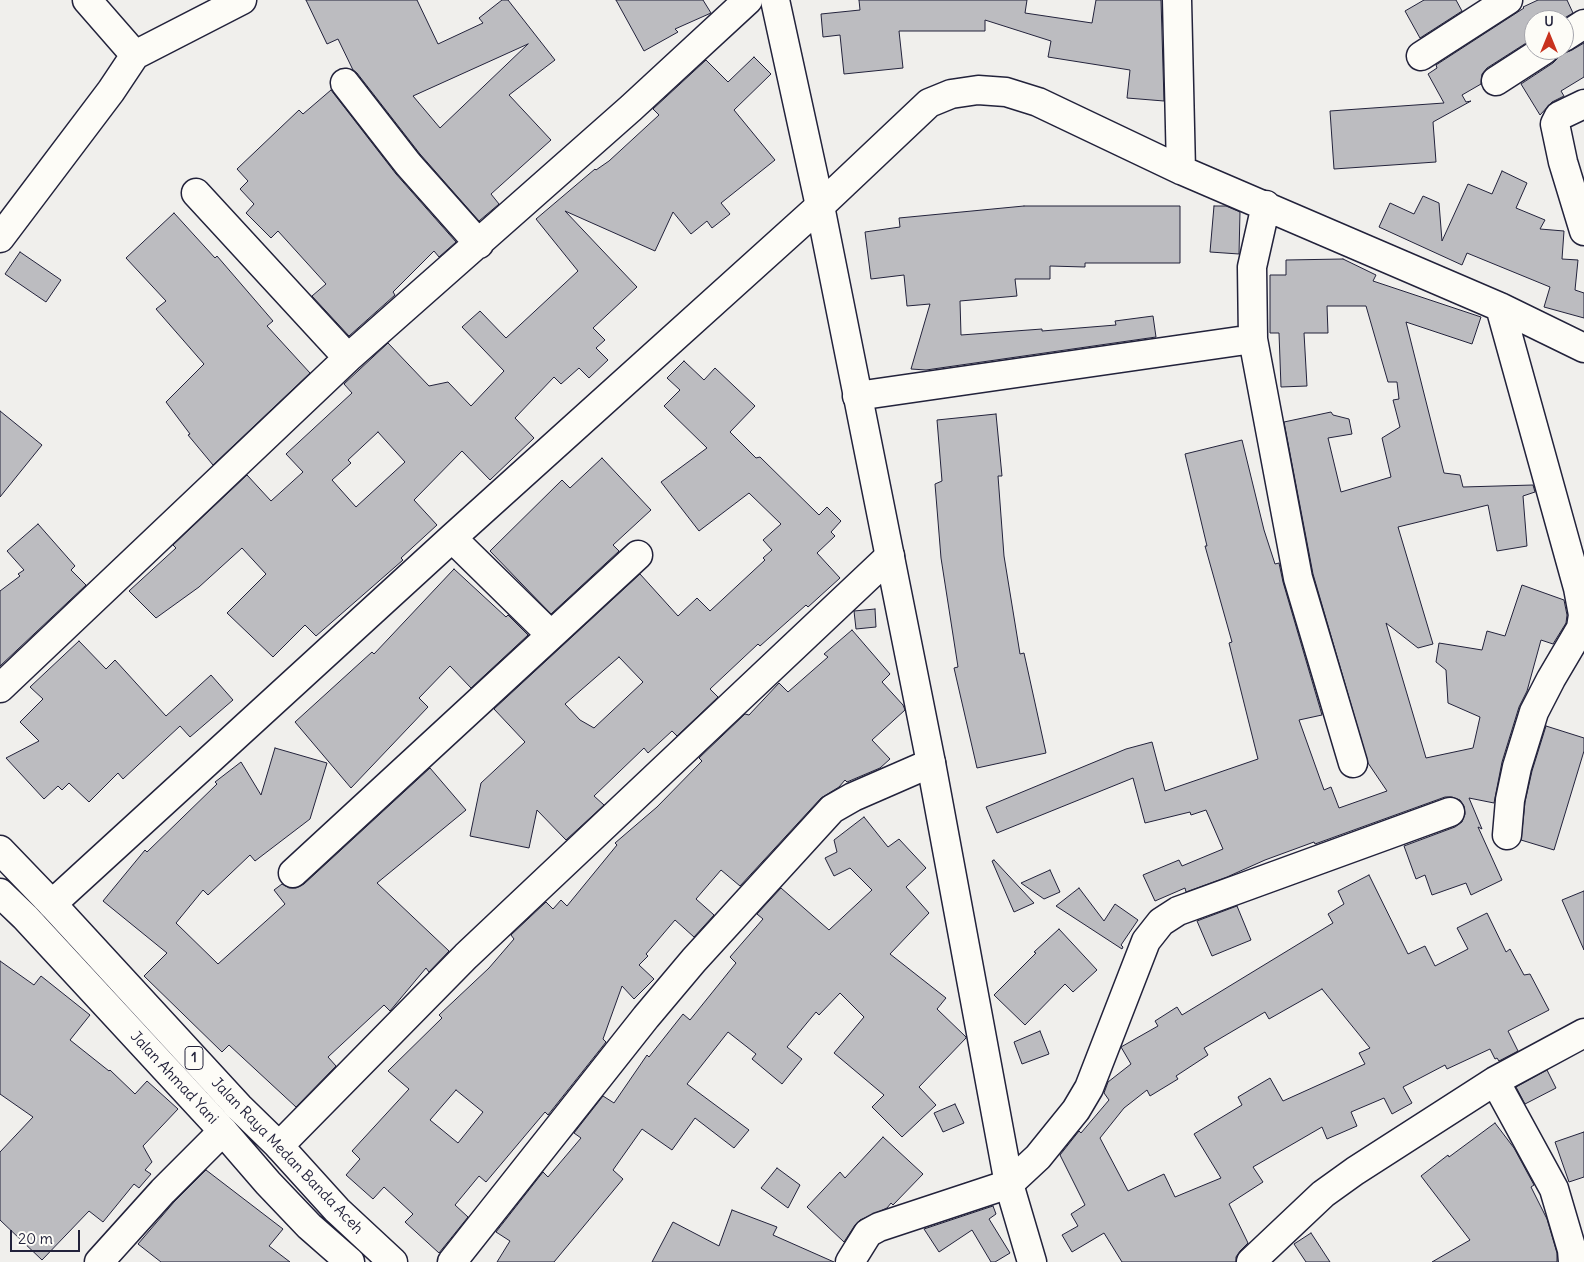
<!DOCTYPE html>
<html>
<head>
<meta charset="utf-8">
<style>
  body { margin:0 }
  #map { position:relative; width:1584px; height:1262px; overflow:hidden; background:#f0efec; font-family:Delius,sans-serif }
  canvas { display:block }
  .north { position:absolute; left:1524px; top:10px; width:50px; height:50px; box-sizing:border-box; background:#fdfcf7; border:1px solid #a5a5ac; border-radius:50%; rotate:0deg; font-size:14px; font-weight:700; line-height:20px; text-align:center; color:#22223b }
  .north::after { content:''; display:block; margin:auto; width:18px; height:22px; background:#c8321e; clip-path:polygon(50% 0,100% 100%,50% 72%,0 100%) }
  .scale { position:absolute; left:10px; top:1230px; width:70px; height:22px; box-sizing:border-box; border:2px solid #22223b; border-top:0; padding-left:6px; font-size:15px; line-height:18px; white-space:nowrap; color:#22223b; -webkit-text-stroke:4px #fdfcf7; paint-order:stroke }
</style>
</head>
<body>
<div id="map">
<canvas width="1584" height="1262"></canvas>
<div class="north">U</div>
<div class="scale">20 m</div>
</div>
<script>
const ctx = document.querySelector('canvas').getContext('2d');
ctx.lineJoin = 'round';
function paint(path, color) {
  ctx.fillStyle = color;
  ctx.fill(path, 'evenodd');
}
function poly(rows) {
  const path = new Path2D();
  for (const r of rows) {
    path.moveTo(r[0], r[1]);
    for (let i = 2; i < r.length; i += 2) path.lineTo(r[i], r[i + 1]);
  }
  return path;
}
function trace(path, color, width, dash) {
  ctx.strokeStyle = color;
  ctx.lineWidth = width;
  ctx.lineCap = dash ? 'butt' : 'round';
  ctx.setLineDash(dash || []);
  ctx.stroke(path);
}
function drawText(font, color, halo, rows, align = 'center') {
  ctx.font = font + ' Delius,sans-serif';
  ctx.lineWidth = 4;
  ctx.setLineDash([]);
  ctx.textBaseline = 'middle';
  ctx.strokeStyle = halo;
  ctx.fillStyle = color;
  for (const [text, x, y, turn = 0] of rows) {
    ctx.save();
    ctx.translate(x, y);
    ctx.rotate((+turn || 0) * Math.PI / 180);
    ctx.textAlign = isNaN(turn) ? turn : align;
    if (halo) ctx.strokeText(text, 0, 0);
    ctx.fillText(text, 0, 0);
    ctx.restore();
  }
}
const building = poly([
  [306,0,417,0,438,44,483,23,479,18,502,0,508,0,555,60,509,95,551,140,491,194,499,204,479,221,420,154,357,73,353,70,338,39,327,44,306,0],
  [528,44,440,128,413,96,528,44],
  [616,0,703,0,711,13,675,29,678,32,644,51,616,0],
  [859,0,1027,0,1025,13,1092,23,1096,0,1161,0,1164,101,1127,98,1130,70,1048,57,1051,41,985,20,985,31,899,31,903,68,844,74,840,35,823,37,821,14,860,10,859,0],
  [1424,0,1456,0,1462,11,1420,38,1405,11,1424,0],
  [1538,0,1567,0,1573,13,1561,20,1534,20,1534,38,1487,68,1482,74,1481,84,1462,95,1466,102,1471,101,1433,122,1436,162,1334,169,1330,111,1444,103,1428,74,1437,68,1436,65,1524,8,1523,7,1538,0],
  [1584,43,1584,77,1561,91,1564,96,1552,102,1540,115,1521,84,1553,63,1558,58,1559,51,1565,53,1572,50,1584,43],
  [754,57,771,74,734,110,775,160,721,203,730,214,712,228,707,221,691,234,673,212,655,251,565,211,637,287,593,328,605,340,596,348,608,360,589,378,579,368,561,384,554,377,515,418,534,438,490,480,462,451,414,500,437,525,401,558,403,560,316,636,305,625,273,657,227,613,266,574,242,548,199,587,156,618,129,591,176,548,173,545,247,475,271,501,303,472,286,454,352,393,344,384,388,343,429,386,448,382,471,406,504,371,462,327,480,311,506,338,578,271,536,219,595,169,596,170,609,161,659,115,653,109,706,60,728,82,754,57],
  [378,432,405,462,356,507,332,480,351,463,348,460,378,432],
  [331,90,396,174,456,242,439,257,434,251,393,292,395,295,349,336,312,296,326,284,278,231,271,238,246,213,254,204,240,189,248,181,237,169,299,110,303,114,331,90],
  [1502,171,1527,183,1516,208,1545,220,1540,229,1564,231,1562,259,1578,260,1575,290,1584,293,1584,318,1544,307,1550,287,1467,253,1462,265,1379,227,1390,203,1414,214,1423,196,1439,203,1442,241,1468,184,1492,194,1502,171],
  [1024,206,1180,206,1180,263,1085,263,1085,267,1050,266,1050,279,1015,279,1017,296,960,301,961,335,1042,329,1042,331,1116,325,1115,321,1153,316,1156,337,926,370,911,369,930,304,907,306,904,275,871,279,865,232,900,227,899,218,1024,206],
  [1214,206,1226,206,1240,212,1239,254,1210,252,1214,206],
  [174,213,215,258,217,256,273,321,267,326,310,373,213,465,188,435,190,434,166,402,204,364,156,309,166,301,126,258,174,213],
  [20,252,61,280,46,302,5,274,20,252],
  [1343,259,1376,275,1373,281,1481,317,1472,344,1406,322,1444,473,1460,475,1463,487,1533,485,1535,492,1523,496,1527,546,1497,551,1488,505,1398,527,1433,644,1418,648,1386,623,1426,758,1473,748,1480,717,1448,703,1446,670,1436,662,1439,643,1482,650,1487,631,1505,636,1522,585,1564,600,1567,615,1566,623,1553,644,1541,640,1527,691,1519,707,1502,762,1494,803,1469,798,1482,829,1478,827,1502,880,1471,895,1466,883,1432,895,1425,875,1416,879,1404,846,1455,827,1462,822,1465,814,1464,806,1460,800,1452,797,1445,797,1315,844,1314,842,1265,860,1227,877,1186,892,1185,888,1155,901,1143,875,1179,860,1182,866,1223,849,1206,810,1191,815,1190,812,1145,823,1133,778,997,833,986,807,1126,749,1152,742,1165,791,1258,759,1229,643,1232,642,1205,546,1207,546,1185,454,1242,440,1264,530,1275,564,1279,563,1283,582,1322,715,1299,720,1324,790,1331,787,1339,808,1387,791,1368,763,1313,574,1284,422,1331,412,1333,415,1349,419,1352,434,1328,438,1341,492,1391,477,1382,438,1400,427,1393,400,1399,399,1397,382,1388,382,1366,306,1327,306,1328,333,1304,333,1307,386,1281,387,1279,333,1270,333,1270,275,1286,275,1286,260,1343,259],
  [684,361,704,380,715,368,755,406,730,432,756,458,760,457,819,515,827,507,841,521,831,532,835,536,817,553,840,578,808,607,806,605,760,646,758,644,710,689,718,697,677,736,672,731,648,753,644,748,594,796,604,805,566,840,537,810,529,848,470,836,481,783,525,742,494,709,640,574,678,616,697,598,710,611,765,560,763,558,772,550,763,540,781,524,749,493,699,531,661,482,707,448,664,406,680,390,667,378,684,361],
  [619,657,643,682,594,728,580,720,565,704,619,657],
  [0,411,42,445,0,497,0,411],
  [996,414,1002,476,998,476,1004,556,1020,654,1024,653,1046,753,977,768,954,668,958,667,941,558,935,484,942,481,937,420,996,414],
  [602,458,651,510,613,545,619,551,551,614,490,551,562,480,570,488,602,458],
  [38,524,75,566,71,570,86,585,0,666,0,591,20,576,18,574,24,570,7,551,38,524],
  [454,569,506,617,508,615,528,635,471,688,450,666,419,698,428,707,351,788,295,722,372,652,374,654,454,569],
  [875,609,876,627,856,629,854,611,875,609],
  [852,630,890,674,882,682,903,705,905,710,872,740,890,759,880,768,847,782,845,780,839,787,821,798,740,886,721,870,696,899,714,915,694,937,675,920,646,954,648,956,639,965,654,979,634,999,622,986,603,1039,606,1042,548,1115,545,1112,486,1182,479,1176,455,1205,468,1217,439,1253,405,1222,413,1214,384,1187,373,1199,346,1175,360,1159,352,1151,409,1089,388,1071,442,1018,439,1015,489,968,514,939,511,935,546,902,553,909,561,900,567,906,617,845,615,843,657,807,702,761,699,758,745,714,749,715,779,683,788,692,828,657,824,654,852,630],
  [456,1090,483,1112,458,1143,430,1120,456,1090],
  [79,641,106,669,115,660,166,716,211,675,233,700,190,737,180,726,123,779,118,773,89,802,69,783,62,790,58,786,44,799,6,758,39,741,20,722,43,699,30,687,79,641],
  [1546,726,1584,738,1584,751,1554,850,1521,840,1525,802,1532,771,1546,726],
  [275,748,327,763,310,819,255,861,250,855,208,895,203,890,176,923,218,964,285,904,274,890,282,884,289,888,296,888,304,884,430,768,466,810,377,883,449,951,429,972,426,968,390,1011,384,1005,328,1057,336,1066,296,1107,229,1045,222,1052,144,976,167,953,103,901,145,850,147,852,217,784,215,782,241,762,261,795,275,748],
  [864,817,888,847,899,839,926,868,906,887,929,913,890,954,946,998,937,1009,966,1037,966,1038,919,1087,936,1105,902,1137,872,1107,884,1095,834,1053,864,1017,840,993,819,1015,816,1012,787,1047,802,1059,782,1084,752,1059,756,1054,728,1032,687,1084,749,1130,734,1148,695,1118,672,1150,642,1129,613,1170,623,1179,554,1262,497,1262,510,1241,496,1232,543,1172,548,1177,581,1138,574,1133,603,1096,614,1103,647,1055,649,1057,683,1014,690,1020,736,963,730,957,763,919,757,914,781,888,829,930,872,890,850,868,834,876,825,858,837,852,834,840,864,817],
  [994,860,1034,903,1014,912,992,861,994,860],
  [1050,870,1060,892,1044,899,1021,883,1050,870],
  [1369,875,1408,954,1425,946,1435,966,1468,949,1457,928,1487,913,1506,952,1510,949,1524,975,1530,974,1549,1010,1508,1031,1518,1051,1499,1061,1497,1058,1495,1059,1490,1049,1447,1069,1445,1065,1403,1087,1412,1103,1392,1114,1384,1098,1351,1112,1357,1126,1327,1139,1322,1127,1253,1167,1263,1182,1229,1204,1248,1243,1240,1251,1236,1257,1236,1262,1122,1262,1104,1233,1072,1252,1062,1235,1078,1226,1071,1214,1085,1205,1060,1155,1079,1131,1081,1133,1109,1100,1104,1093,1108,1082,1131,1064,1121,1047,1158,1026,1155,1021,1177,1007,1182,1015,1333,923,1328,914,1344,904,1338,891,1369,875],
  [1322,989,1370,1048,1359,1053,1365,1064,1283,1101,1270,1078,1238,1097,1242,1105,1194,1134,1221,1178,1175,1197,1164,1174,1128,1191,1100,1138,1124,1108,1147,1090,1150,1096,1178,1079,1176,1076,1208,1055,1204,1048,1265,1012,1269,1019,1322,989],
  [1079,888,1104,921,1115,904,1138,920,1121,945,1123,947,1122,949,1056,906,1079,888],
  [1584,891,1584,950,1562,900,1584,891],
  [1237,906,1251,940,1212,956,1197,921,1237,906],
  [1059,929,1097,970,1073,992,1065,984,1025,1025,994,995,1036,953,1034,952,1059,929],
  [0,961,34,985,41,976,90,1015,70,1040,109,1071,110,1070,135,1094,147,1081,178,1109,143,1146,152,1162,145,1170,151,1174,139,1188,134,1184,103,1222,89,1211,42,1260,0,1220,0,1152,33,1117,0,1094,0,961],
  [1040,1031,1049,1054,1022,1064,1014,1042,1040,1031],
  [1547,1070,1556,1088,1525,1104,1516,1087,1547,1070],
  [955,1104,964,1123,943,1132,934,1113,955,1104],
  [1495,1123,1514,1148,1534,1185,1531,1187,1547,1219,1557,1253,1557,1262,1432,1262,1470,1240,1421,1176,1448,1155,1449,1157,1495,1123],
  [1584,1132,1584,1177,1569,1182,1555,1142,1584,1132],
  [883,1137,923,1174,893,1205,891,1203,887,1208,860,1220,855,1225,844,1242,807,1207,840,1172,845,1178,883,1137],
  [777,1168,800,1185,788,1208,761,1188,777,1168],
  [206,1170,283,1229,269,1246,290,1262,161,1262,138,1244,174,1202,206,1170],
  [993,1206,996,1214,989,1219,1010,1253,995,1262,991,1262,972,1230,939,1252,924,1229,993,1206],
  [732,1210,777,1227,773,1235,834,1262,652,1262,673,1222,719,1246,732,1210],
  [1311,1233,1330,1262,1306,1262,1294,1244,1311,1233]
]);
paint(building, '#bcbcc0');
trace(building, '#22223b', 1);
const minor = poly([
  [1177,0,1181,170],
  [1564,37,1584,24],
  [135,55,242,0],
  [1421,56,1508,0],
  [1496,81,1544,50],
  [345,83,408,164,479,244],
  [1584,104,1559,116,1555,124,1563,162,1584,231],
  [196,193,348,358],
  [1266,205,1252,267,1253,339,1298,578,1353,763],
  [0,238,111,91,135,55,87,0],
  [1500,307,1578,588,1583,615,1581,628,1551,679,1534,712,1517,767,1510,800,1507,835],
  [857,396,1253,339],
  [452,538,551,635],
  [0,688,348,358,631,108,748,0],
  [293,873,638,555],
  [52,904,452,538,820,206,929,103,951,94,978,90,1006,92,1038,102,1181,170,1500,307,1584,348],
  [1495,1081,1554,1189,1572,1250,1573,1262],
  [279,1146,466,956,890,556],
  [99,1262,163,1191,223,1131],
  [452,1262,646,1017,694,960,832,809,853,797,931,763],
  [850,1262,868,1233,879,1227,1009,1184,1038,1157,1076,1110,1089,1088,1146,941,1161,922,1178,911,1450,812],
  [1251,1262,1323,1194,1355,1171,1495,1081,1584,1033]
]);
const major = poly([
  [775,0,820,206,931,763,1009,1184,1032,1262],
  [0,850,52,904,239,1107,279,1146,337,1210,393,1262],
  [0,893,25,917,223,1131,268,1183,309,1226,350,1262]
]);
trace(minor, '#22223b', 31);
trace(major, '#22223b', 31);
trace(minor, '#fdfcf7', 28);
trace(major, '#fdfcf7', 28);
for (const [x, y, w] of [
  [194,1058,18]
]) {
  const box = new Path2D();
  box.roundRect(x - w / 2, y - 11.5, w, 23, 4);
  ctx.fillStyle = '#fdfcf7';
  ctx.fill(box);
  trace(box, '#22223b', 1);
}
drawText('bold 14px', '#22223b', null, [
  ["1",194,1058]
]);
drawText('15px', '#22223b', '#fdfcf7', [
  ["Jalan Ahmad Yani",174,1078,47],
  ["Jalan Raya Medan Banda Aceh",287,1156,46]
]);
</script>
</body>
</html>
